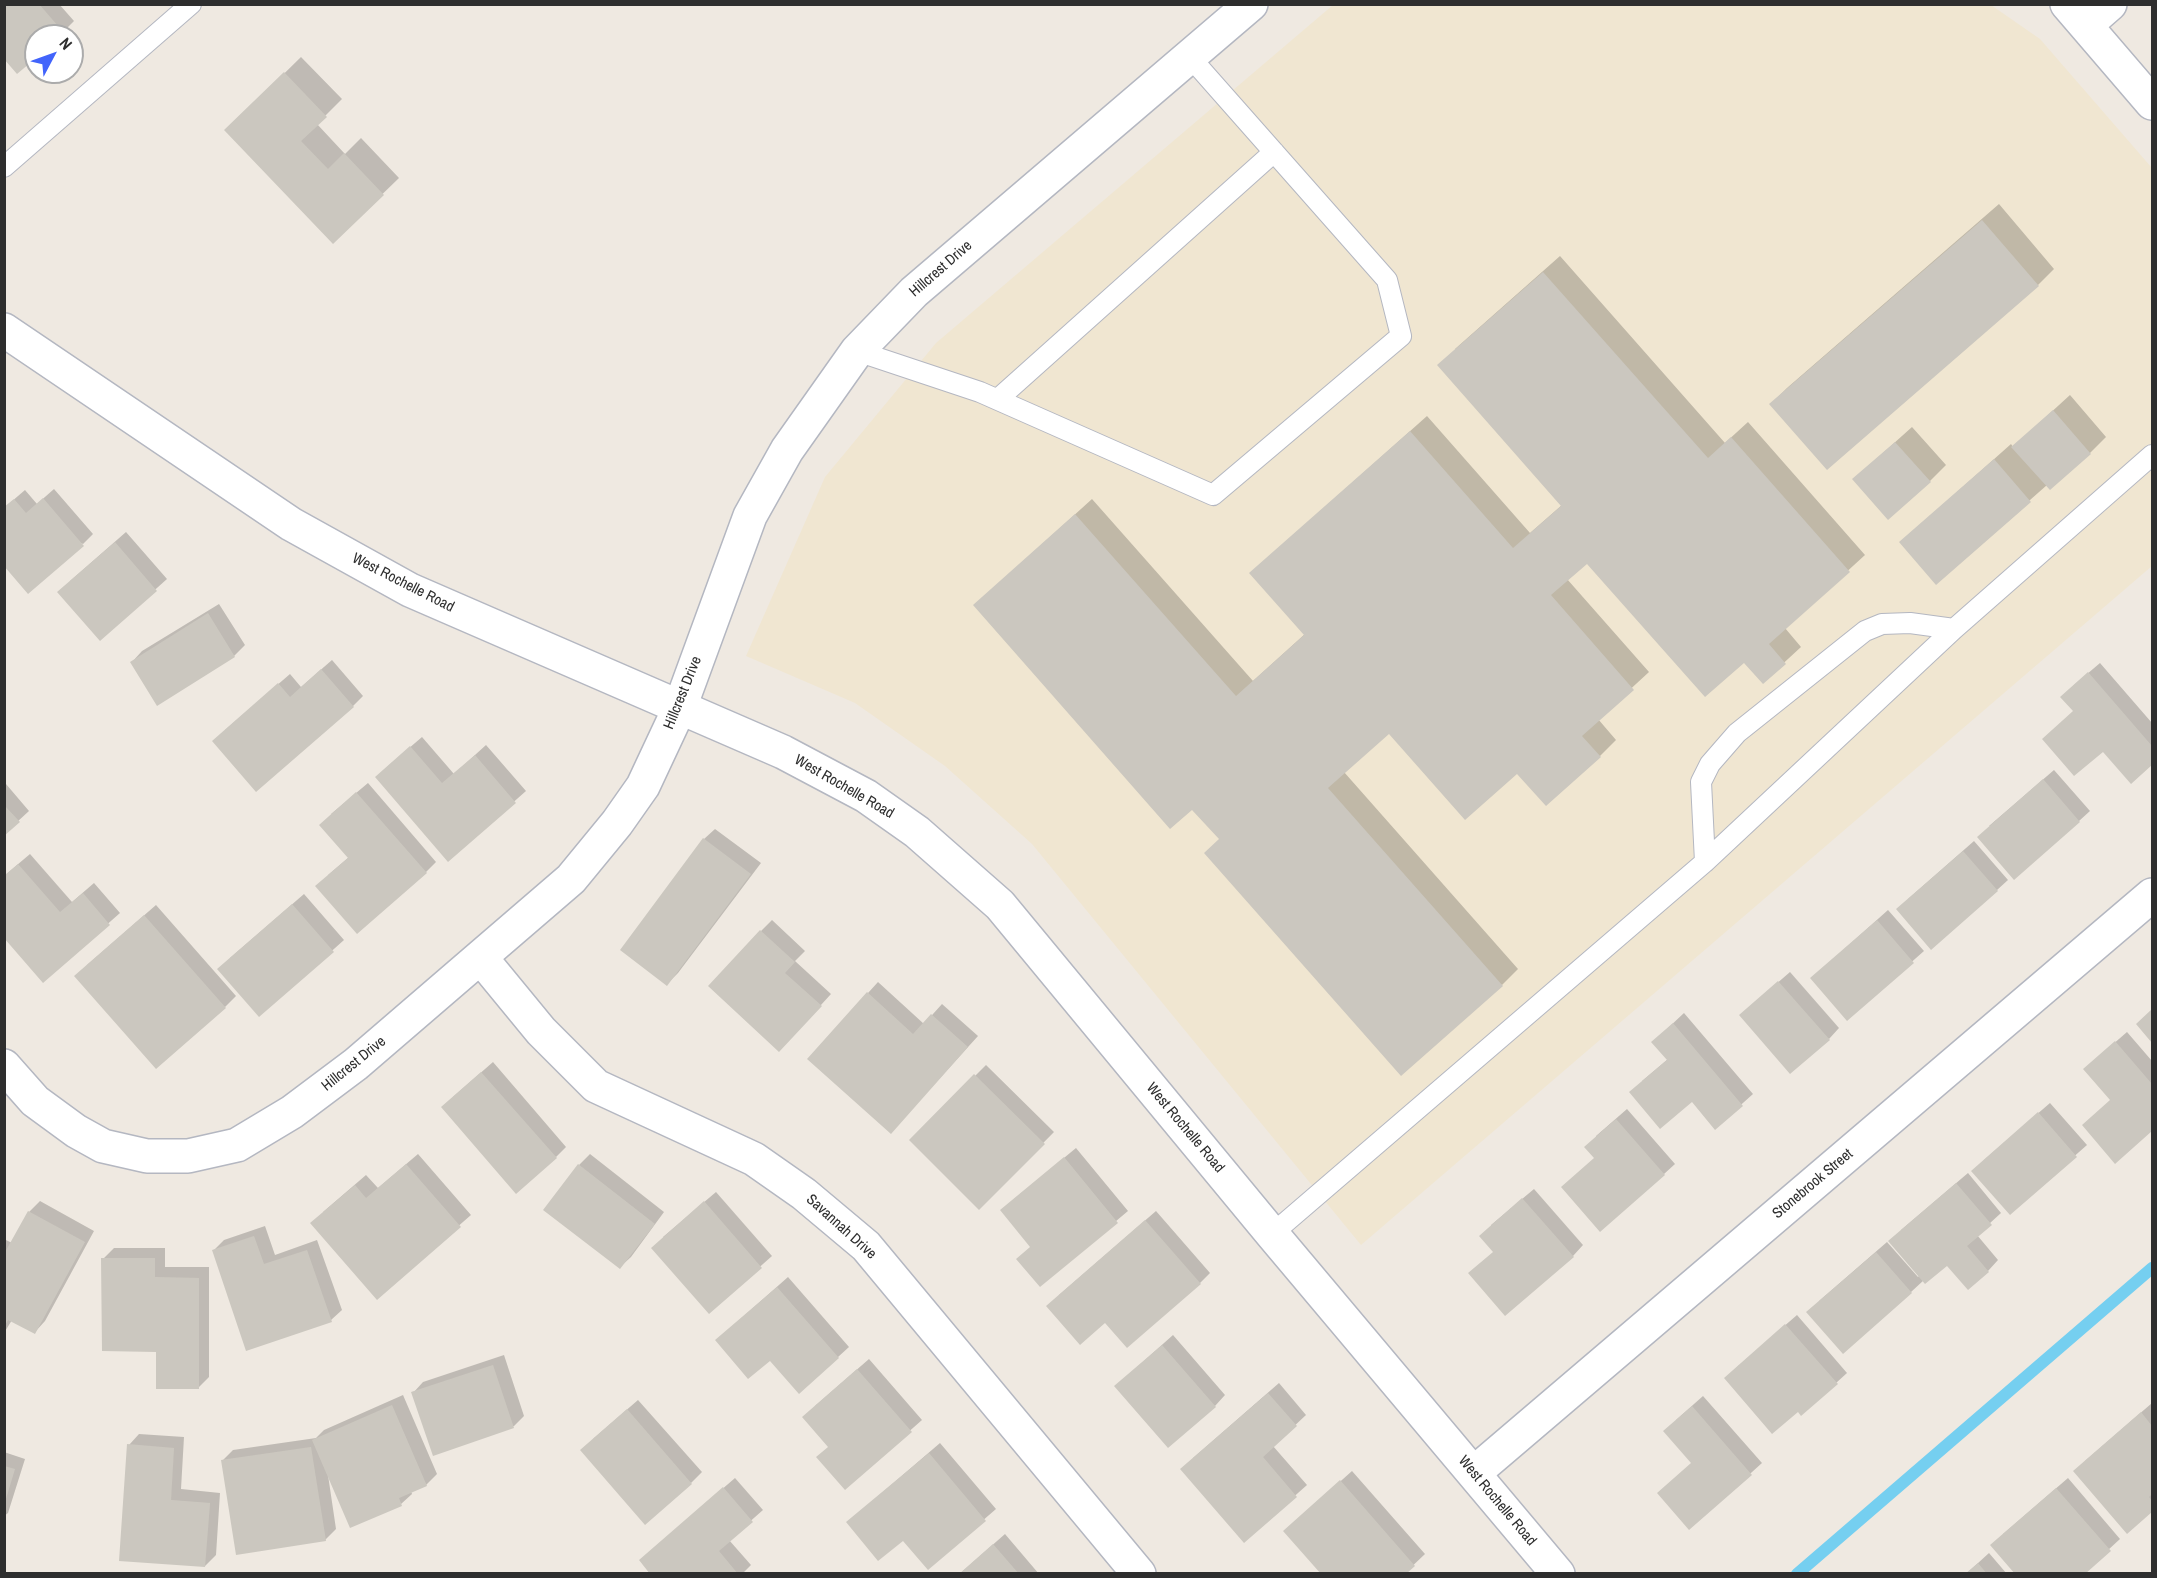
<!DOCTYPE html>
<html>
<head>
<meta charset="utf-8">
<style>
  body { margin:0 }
  #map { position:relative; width:2157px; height:1578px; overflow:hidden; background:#efe9e1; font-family:"Archivo Narrow",sans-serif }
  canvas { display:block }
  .frame { position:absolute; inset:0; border:6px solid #2e2e2e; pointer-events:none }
  .north { position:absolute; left:24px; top:24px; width:60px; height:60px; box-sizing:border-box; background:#fff; border:2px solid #ababab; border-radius:50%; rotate:49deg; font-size:16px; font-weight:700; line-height:24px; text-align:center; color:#2e2e2e }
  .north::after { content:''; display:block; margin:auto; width:21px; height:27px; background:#4264fb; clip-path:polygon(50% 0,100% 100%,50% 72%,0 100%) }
</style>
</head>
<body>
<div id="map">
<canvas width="2157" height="1578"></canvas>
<div class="frame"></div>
<div class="north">N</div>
</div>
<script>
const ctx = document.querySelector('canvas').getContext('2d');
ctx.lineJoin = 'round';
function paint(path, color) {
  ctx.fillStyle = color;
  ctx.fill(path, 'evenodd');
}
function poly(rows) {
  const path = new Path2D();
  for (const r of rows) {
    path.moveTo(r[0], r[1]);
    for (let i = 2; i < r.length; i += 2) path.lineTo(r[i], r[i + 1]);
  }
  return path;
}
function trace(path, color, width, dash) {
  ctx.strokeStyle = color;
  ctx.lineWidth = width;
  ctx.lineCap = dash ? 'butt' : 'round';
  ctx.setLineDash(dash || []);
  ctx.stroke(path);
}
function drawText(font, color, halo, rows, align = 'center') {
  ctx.font = font + ' "Archivo Narrow",sans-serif';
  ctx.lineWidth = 4.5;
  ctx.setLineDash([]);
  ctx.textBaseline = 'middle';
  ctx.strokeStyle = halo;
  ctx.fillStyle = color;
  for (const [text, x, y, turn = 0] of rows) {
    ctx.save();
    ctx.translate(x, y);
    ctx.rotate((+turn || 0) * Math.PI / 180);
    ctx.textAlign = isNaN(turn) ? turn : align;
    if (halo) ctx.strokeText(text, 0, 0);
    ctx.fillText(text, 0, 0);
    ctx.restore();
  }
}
paint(poly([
  [1333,5,1991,5,2040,39,2152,168,2152,566,1361,1245,1032,844,945,766,855,703,746,656,825,477,936,343]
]), '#f0e6d1');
paint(poly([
  [4,4,59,4,74,21,59,36,36,36,36,56],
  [301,57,342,99,317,124,345,154,361,138,399,178,333,242,243,114],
  [1999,204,2054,269,2038,285,1771,404,1787,388],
  [1560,256,1725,443,1748,422,1865,555,1785,628,1801,647,1763,682,1744,661,1587,562,1567,579,1649,672,1598,719,1616,740,1600,756,1517,772,1390,732,1344,772,1518,969,1502,985,1220,838,1192,808,975,605,1092,499,1253,681,1305,634,1251,573,1427,416,1530,533,1562,505,1455,349],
  [2070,395,2106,437,2090,453,2047,485,1936,583,1901,542,2011,444,2013,447],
  [1912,427,1946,465,1930,481,1854,479],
  [54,489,93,534,83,544,4,508,25,490,37,504],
  [126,532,167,579,100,639,70,581],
  [219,604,245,645,234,656,158,704,132,662,142,651],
  [332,660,363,696,353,706,225,730,290,674,301,687],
  [2100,663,2152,723,2152,763,2131,782,2075,711,2073,686],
  [422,737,454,774,486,745,526,791,448,860,387,767],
  [2054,770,2090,811,2079,821,1989,826],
  [368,783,436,862,426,872,328,875,349,857,331,814],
  [6,784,29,811,4,834,4,785],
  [715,829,761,863,678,973,667,984,704,839],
  [1974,841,2008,880,1997,890,1908,899],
  [30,854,72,902,94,883,120,913,43,981,4,876],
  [304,894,344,940,260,1015,230,958],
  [156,905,236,996,225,1007,87,965],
  [1888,910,1924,951,1847,1019,1823,968],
  [772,920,805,951,795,961,831,994,790,1039,761,931],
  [1790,972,1839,1028,1829,1039,1752,1005],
  [878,982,924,1024,942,1004,978,1036,901,1121,868,993],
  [1684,1013,1753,1094,1715,1128,1692,1100,1642,1081,1668,1059,1653,1042],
  [2127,1032,2152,1061,2152,1129,2116,1162,2111,1100,2096,1059],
  [493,1062,566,1147,556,1157,453,1097],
  [986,1065,1054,1132,979,1208,911,1140],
  [2050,1103,2087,1145,2010,1213,1984,1160],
  [1627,1109,1675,1164,1664,1174,1595,1158,1596,1136],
  [1076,1148,1128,1211,1040,1285,1031,1246,1013,1200],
  [418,1154,471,1215,377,1297,323,1212,366,1175,378,1188],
  [590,1154,664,1212,631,1257,620,1267,579,1165],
  [1968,1173,2001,1213,1977,1235,1998,1260,1988,1271,1947,1263,1924,1280,1911,1292,1819,1301,1887,1242,1918,1277,1920,1275,1901,1230],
  [1534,1189,1583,1245,1573,1256,1494,1251,1491,1225],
  [716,1192,772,1256,709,1312,663,1237],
  [40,1201,94,1231,45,1321,35,1332,12,1320,4,1333,4,1239,12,1243,29,1212],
  [1156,1211,1210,1273,1200,1283,1105,1320,1059,1295],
  [265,1226,275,1255,317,1240,342,1310,331,1320,213,1251,224,1240],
  [114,1248,165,1248,165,1267,209,1267,209,1377,198,1388,157,1350,103,1259],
  [788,1277,849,1347,838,1357,770,1358,728,1330],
  [1797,1315,1847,1373,1836,1383,1798,1410,1736,1368],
  [1173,1335,1225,1395,1215,1406,1127,1376],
  [504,1355,524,1416,514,1426,434,1454,413,1393,423,1382],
  [869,1359,922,1420,845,1488,815,1406],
  [1279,1383,1306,1415,1273,1446,1307,1485,1244,1541,1193,1458],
  [403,1395,437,1474,426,1485,411,1491,412,1494,401,1504,328,1475,336,1529,325,1540,222,1461,233,1450,316,1438,324,1430],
  [1703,1396,1762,1463,1690,1528,1693,1462,1676,1420],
  [638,1400,702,1472,691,1483,593,1439],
  [2152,1403,2152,1510,2127,1532,2085,1461],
  [139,1434,184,1437,181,1489,220,1493,216,1555,205,1566,129,1445],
  [940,1443,996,1509,928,1568,903,1539,848,1522],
  [4,1452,25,1459,8,1513,4,1516],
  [1352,1471,1425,1554,1404,1574,1296,1521],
  [735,1478,763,1510,729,1540,751,1565,742,1574,652,1574,652,1550],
  [2068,1478,2120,1539,2082,1574,2003,1534],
  [1005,1534,1039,1574,960,1574,964,1570],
  [1989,1553,2007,1574,1966,1574]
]), '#0003');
trace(poly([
  [1797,1574,2152,1268]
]), '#75cff0', 12);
paint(poly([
  [4,4,39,4,64,33,61,36,36,36,36,58,17,74,4,59],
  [284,72,327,117,301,141,328,169,344,153,384,195,333,244,224,130],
  [1982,220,2039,286,1827,470,1769,404],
  [1543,272,1708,458,1731,437,1850,572,1769,644,1786,664,1763,684,1744,663,1705,697,1587,564,1551,595,1634,690,1582,736,1601,757,1546,806,1517,774,1465,820,1389,734,1328,788,1503,986,1401,1076,1204,853,1219,839,1192,810,1170,829,973,605,1075,514,1236,696,1304,635,1249,573,1410,431,1513,548,1561,506,1437,365],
  [2053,410,2091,454,2050,490,2011,447],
  [1895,442,1931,482,1888,520,1852,479],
  [1994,459,2031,502,1936,585,1899,542],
  [43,498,84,546,28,594,4,566,4,507,14,499,26,513],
  [115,542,157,591,100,641,57,592],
  [208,613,235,657,157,706,130,662],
  [321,669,354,707,256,792,212,741,278,683,290,697],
  [2088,672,2152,746,2152,765,2131,784,2103,752,2074,776,2042,739,2073,711,2060,697],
  [410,746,442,783,475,755,516,803,448,862,375,777],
  [2043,779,2080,822,2014,880,1977,837],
  [356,792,427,873,357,934,315,886,348,858,319,825],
  [4,805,20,822,4,836],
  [703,838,751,874,667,986,620,950],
  [1963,851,1998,891,1931,950,1896,909],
  [18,864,60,912,83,893,110,925,43,983,4,938,4,876],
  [292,904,334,952,259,1017,217,969],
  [144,915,226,1008,156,1069,74,976],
  [1877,920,1914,963,1847,1021,1810,978],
  [760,930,795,962,785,973,822,1006,779,1052,708,986],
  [1778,981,1830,1040,1790,1074,1739,1015],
  [867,992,913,1034,931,1014,968,1047,891,1134,807,1059],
  [2152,1009,2152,1043,2136,1024],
  [1673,1023,1743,1106,1715,1130,1692,1102,1660,1129,1629,1092,1667,1060,1651,1042],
  [2115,1041,2152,1084,2152,1131,2115,1164,2082,1125,2110,1100,2083,1069],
  [481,1072,557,1158,516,1194,441,1107],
  [974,1074,1045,1144,979,1210,909,1140],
  [2038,1112,2077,1157,2010,1215,1971,1171],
  [1616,1119,1665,1175,1600,1232,1561,1187,1594,1158,1584,1147],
  [1064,1157,1118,1223,1040,1287,1016,1259,1030,1247,1000,1210],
  [406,1164,461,1227,377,1300,310,1223,355,1185,366,1198],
  [578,1164,655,1224,620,1269,543,1210],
  [1956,1183,1992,1225,1967,1246,1989,1272,1968,1290,1947,1266,1925,1284,1888,1241],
  [1522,1198,1574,1257,1505,1316,1468,1273,1493,1252,1479,1236],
  [704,1201,762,1268,709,1314,651,1248],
  [28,1211,85,1242,35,1334,8,1320,4,1327,4,1254],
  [1145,1220,1201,1284,1127,1348,1105,1323,1080,1345,1046,1306],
  [254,1236,264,1264,307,1250,332,1322,246,1351,212,1250],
  [1876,1252,1912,1293,1843,1354,1806,1312],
  [101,1258,155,1258,155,1277,199,1278,199,1389,156,1389,156,1352,102,1351],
  [777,1287,839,1358,799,1394,770,1361,748,1379,715,1340],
  [1785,1324,1838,1384,1801,1416,1798,1412,1772,1434,1724,1378],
  [1162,1345,1216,1407,1168,1448,1114,1386],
  [493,1365,514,1428,433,1456,411,1392],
  [857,1369,912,1432,845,1490,816,1457,828,1447,802,1417],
  [1268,1393,1297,1426,1263,1457,1297,1497,1244,1543,1180,1469],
  [392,1405,427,1486,399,1498,402,1506,350,1528,312,1440],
  [1692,1406,1752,1475,1689,1530,1657,1493,1691,1463,1663,1431],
  [627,1409,692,1484,645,1525,580,1450],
  [2141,1412,2152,1426,2152,1494,2149,1497,2152,1501,2152,1512,2127,1534,2073,1471],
  [127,1444,174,1448,171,1500,210,1503,205,1567,119,1561],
  [311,1447,326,1541,236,1555,221,1460],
  [929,1453,986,1521,928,1570,903,1541,878,1561,846,1522],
  [4,1466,15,1469,5,1502,4,1502],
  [1340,1480,1415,1566,1406,1574,1321,1574,1283,1531],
  [723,1487,753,1522,719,1551,738,1574,650,1574,639,1560],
  [2056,1488,2111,1551,2085,1574,2015,1574,1990,1545],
  [993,1544,1019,1574,959,1574],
  [1978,1563,1987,1574,1965,1574]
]), '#cbc7bf');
const lane = poly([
  [4,167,191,4],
  [857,351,980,392,1213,495,1401,336,1387,280,1190,57],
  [998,399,1274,152],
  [1705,862,1701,782,1710,764,1737,733,1865,631,1882,624,1910,623,1954,629],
  [1272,1234,1705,862,1954,629,2152,455]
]);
const street = poly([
  [2067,4,2152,103],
  [2086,25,2110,4],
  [481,958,541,1031,596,1086,754,1159,804,1194,866,1246,1139,1574],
  [4,1066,35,1101,76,1131,103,1146,147,1156,188,1156,237,1145,292,1112,356,1064,571,879,617,823,643,786,680,707,750,516,787,450,857,351,914,292,1251,4],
  [1474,1473,2152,895]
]);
const secondary = poly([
  [4,330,291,524,410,590,783,752,866,796,917,832,1000,905,1272,1234,1558,1574]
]);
trace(lane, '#b4b7c1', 22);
trace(street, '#b4b7c1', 36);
trace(secondary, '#b4b7c1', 36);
trace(lane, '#fff', 20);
trace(street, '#fff', 33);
trace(secondary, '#fff', 33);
drawText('15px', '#2e2e2e', '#fff', [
  ["Hillcrest Drive",941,269,-41],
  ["West Rochelle Road",403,583,27],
  ["Hillcrest Drive",683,693,-68],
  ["West Rochelle Road",844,787,30],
  ["Hillcrest Drive",354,1064,-39],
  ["West Rochelle Road",1185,1128,50],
  ["Stonebrook Street",1813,1184,-40],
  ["Savannah Drive",841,1227,42],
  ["West Rochelle Road",1497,1501,50]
]);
</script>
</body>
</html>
